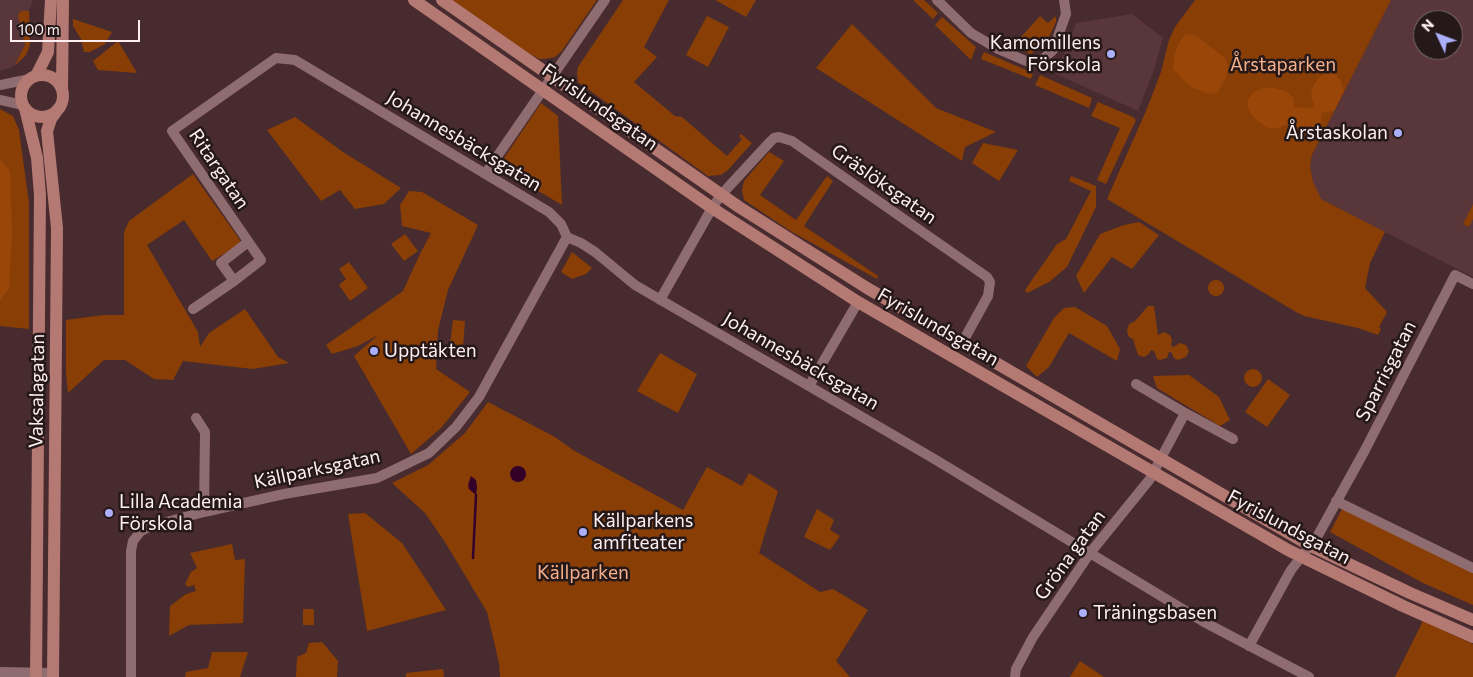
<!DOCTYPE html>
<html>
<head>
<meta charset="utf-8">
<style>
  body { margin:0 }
  #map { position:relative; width:1473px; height:677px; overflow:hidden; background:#482b2e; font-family:Commissioner,sans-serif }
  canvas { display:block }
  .north { position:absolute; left:1413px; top:10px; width:50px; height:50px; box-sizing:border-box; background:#251819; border:1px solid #7c6e6f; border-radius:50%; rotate:313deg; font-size:14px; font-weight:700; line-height:20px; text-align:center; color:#ffeff0 }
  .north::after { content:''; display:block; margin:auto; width:18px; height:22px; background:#acaffb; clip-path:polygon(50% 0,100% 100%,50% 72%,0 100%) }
  .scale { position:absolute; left:10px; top:20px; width:130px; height:22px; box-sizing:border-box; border:2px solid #ffeff0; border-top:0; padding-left:6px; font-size:15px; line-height:18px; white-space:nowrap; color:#ffeff0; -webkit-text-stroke:4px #251819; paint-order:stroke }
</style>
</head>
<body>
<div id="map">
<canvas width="1473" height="677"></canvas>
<div class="north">N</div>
<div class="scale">100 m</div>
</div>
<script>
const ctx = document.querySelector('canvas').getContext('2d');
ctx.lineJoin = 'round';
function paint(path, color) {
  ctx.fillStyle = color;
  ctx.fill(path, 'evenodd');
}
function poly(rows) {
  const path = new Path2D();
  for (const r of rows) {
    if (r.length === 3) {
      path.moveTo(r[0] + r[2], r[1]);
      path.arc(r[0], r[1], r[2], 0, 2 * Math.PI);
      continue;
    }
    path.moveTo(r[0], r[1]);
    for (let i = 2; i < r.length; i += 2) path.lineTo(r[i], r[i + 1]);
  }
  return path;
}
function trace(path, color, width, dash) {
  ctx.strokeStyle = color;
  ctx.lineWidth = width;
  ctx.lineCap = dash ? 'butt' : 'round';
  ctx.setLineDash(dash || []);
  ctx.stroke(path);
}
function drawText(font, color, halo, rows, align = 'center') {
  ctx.font = font + ' Commissioner,sans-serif';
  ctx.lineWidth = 5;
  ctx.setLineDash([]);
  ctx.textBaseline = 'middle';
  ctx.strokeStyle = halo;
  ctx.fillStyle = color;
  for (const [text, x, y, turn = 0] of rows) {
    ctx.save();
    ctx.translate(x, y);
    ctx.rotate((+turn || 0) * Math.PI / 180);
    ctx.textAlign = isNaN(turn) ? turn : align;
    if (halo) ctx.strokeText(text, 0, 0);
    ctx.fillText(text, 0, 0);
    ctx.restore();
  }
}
paint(poly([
  [0,0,33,0,29,11,30,45,26,55,20,62,12,67,0,71],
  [1391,0,1473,0,1473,277,1320,199,1313,182,1310,166,1312,155],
  [1423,20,1453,20,1453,50,1423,50],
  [1132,14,1163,38,1154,70,1138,111,1056,74,1076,23]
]), '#59363a');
paint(poly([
  [452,0,597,0,561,52,555,57,544,59,539,59,523,50],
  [623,0,669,0,644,47,657,57,634,82,675,116,682,117,727,156,742,139,739,136,741,134,752,143,728,170,721,175,708,176,578,82,577,73,578,67],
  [715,0,756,0,746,17],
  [913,0,924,0,938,13,933,19],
  [1195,0,1391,0,1312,155,1310,166,1313,182,1321,199,1385,232,1370,263,1365,288,1387,312,1379,327,1381,329,1378,335,1358,328,1304,316,1296,312,1107,199,1146,111,1161,72,1169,40,1175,27],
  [21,11,29,11,30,45,26,55,15,65,25,45,18,15],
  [707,16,729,27,708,67,686,55],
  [1040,16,1048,23,1056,16,1056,22,1044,48,1029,54,1022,49,1027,44,1020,38],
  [942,17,976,47,971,60,935,25],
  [73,19,112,32,105,44,90,52,84,52,81,39,73,26],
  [852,24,936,108,996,132,965,147,962,161,816,68],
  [118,41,137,73,98,70,93,61],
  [984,52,1033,73,1031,79,981,59],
  [1040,75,1092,98,1089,108,1035,85],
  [1098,102,1133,117,1136,120,1106,184,1097,180,1120,128,1091,116],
  [541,103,558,116,562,205,498,167],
  [0,109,13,116,19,130,29,203,29,329,0,326,0,302,9,289,10,170,0,158],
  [295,117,343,152,401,188,384,204,355,209,340,190,321,201,267,130],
  [983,143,1018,150,999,181,972,163],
  [769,152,784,161,760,195,796,220,827,176,833,181,804,226,878,276,877,279,792,232,744,200,742,190,744,181],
  [193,174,240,240,239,245,212,261,184,220,147,245,198,332,200,347,209,333,245,309,278,357,289,363,253,369,183,361,173,380,154,379,125,360,104,360,68,393,66,372,66,320,104,315,124,315,124,232,129,221],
  [1071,176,1096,186,1096,207,1067,267,1049,282,1027,293,1025,290,1057,244,1066,239,1091,191,1069,181],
  [409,191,422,192,478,225,448,290,438,330,436,369,470,392,441,428,411,454,354,356,378,335,358,346,332,354,326,345,403,291,420,254,431,233,402,226,400,205],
  [1473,204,1473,219,1469,227,1463,224],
  [1139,222,1159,235,1132,269,1112,257,1084,293,1076,276,1100,234,1124,225],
  [405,234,418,251,404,261,391,244],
  [572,252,592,268,586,274,572,279,561,272],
  [349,262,368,288,350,301,339,285,346,279,339,269],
  [1216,288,8],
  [1148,306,1154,306,1158,335,1164,332,1170,335,1172,340,1171,345,1173,347,1180,343,1186,345,1189,351,1186,357,1178,360,1174,358,1171,352,1169,352,1167,358,1160,360,1157,359,1154,351,1151,350,1149,354,1144,357,1138,355,1133,339,1129,337,1127,331,1129,324,1135,321],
  [1075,307,1107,326,1120,349,1117,361,1069,333,1049,367,1037,377,1026,366,1054,318,1064,308],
  [453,320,465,321,463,346,450,345],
  [660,353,697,374,678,413,637,391],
  [1253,378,9],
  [1189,375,1219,397,1230,420,1220,426,1157,388,1153,376],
  [1268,379,1290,395,1267,427,1245,412],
  [488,402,555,437,573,450,683,510,707,467,742,486,749,473,778,491,759,553,820,592,833,589,868,610,836,661,850,677,500,677,499,663,487,612,445,542,425,513,392,483,428,465,465,433],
  [817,509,834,520,830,530,840,536,830,550,804,537],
  [1342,509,1473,572,1473,605,1423,583,1330,532],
  [365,513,402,543,446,610,367,631,348,514],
  [232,544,235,560,245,559,243,623,189,625,169,636,170,606,186,594,196,591,194,585,188,587,185,584,191,572,197,568,190,553],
  [303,609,314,609,314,625,303,625],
  [1423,621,1473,644,1473,677,1395,677],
  [322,642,338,661,337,677,296,677,297,657,306,653,309,643],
  [212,652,248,652,240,677,185,677,186,672,208,668],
  [1080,661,1104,677,1070,677],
  [443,669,444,677,406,677,406,673]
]), '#893e06');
paint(poly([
  [1186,34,1195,35,1226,59,1229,69,1225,80,1217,93,1208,94,1196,89,1187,84,1173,69,1175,53,1180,41],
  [1330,72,1336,75,1341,81,1344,91,1334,111,1321,113,1321,124,1309,138,1298,140,1292,133,1287,124,1279,128,1269,128,1259,122,1251,114,1248,107,1248,99,1254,92,1263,88,1274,88,1286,91,1294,99,1293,107,1313,108,1315,104,1313,102,1311,93,1313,86,1319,77],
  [0,158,10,170,12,234,9,289,0,302]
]), '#994608');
paint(poly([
  [518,474,8],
  [471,476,476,480,477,487,476,495,469,489,468,485]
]), '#33002a');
trace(poly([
  [473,558,476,495]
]), '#33002a', 2.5);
trace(poly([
  [937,0,971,33,998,49,1026,61,1042,60,1053,50,1066,14,1064,0],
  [0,85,30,79],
  [0,100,23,105],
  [485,174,605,0],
  [248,242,221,263,234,281,261,260,172,131,276,58,295,60,549,212,561,224,567,237,581,243,595,252,635,285,931,457,1204,622,1309,677],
  [660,300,712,208,721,195,769,143,774,138,779,137,792,141,987,277,990,282,988,296,961,345],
  [193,309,234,281],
  [809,386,858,302],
  [1185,413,1233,439],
  [196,418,205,432,204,512],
  [1336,501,1473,568],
  [1249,646,1291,570,1317,537,1365,450,1455,275,1473,284],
  [0,672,53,673],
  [131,677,131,551,133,541,141,531,151,526,204,512,284,494,377,478,429,453,456,427,479,397,567,237],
  [1015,677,1016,669,1033,637,1090,553,1150,479,1185,413,1136,384]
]), '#8e6c6f', 10);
trace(poly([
  [414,0,712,208,858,302,1288,550,1403,606,1473,637],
  [442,0,739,207,867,288,1311,546,1410,593,1473,620],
  [42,96,21],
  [36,76,48,52,51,0],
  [62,90,63,0],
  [25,108,37,158,40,195,36,677],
  [53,677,57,228,47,131,51,119,58,109]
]), '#b47972', 12);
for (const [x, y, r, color] of [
  [1111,54,5,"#acaffb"],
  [1398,133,5,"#acaffb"],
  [374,351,5,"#acaffb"],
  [109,513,5,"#acaffb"],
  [583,532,5,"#acaffb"],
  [1083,613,5,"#acaffb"]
]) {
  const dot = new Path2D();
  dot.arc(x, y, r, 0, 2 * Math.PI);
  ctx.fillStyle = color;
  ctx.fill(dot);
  trace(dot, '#251819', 2);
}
drawText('19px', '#ffeff0', '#251819', [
  ["Kamomillens",1101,43,"right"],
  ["Förskola",1101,65,"right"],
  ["Årstaskolan",1388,133,"right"],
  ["Upptäkten",384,351],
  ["Lilla Academia",119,502],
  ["Förskola",119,524],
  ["Källparkens",593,521],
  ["amfiteater",593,543],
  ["Träningsbasen",1093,613]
], 'left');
drawText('19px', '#f6b18c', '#251819', [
  ["Årstaparken",1283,65],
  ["Källparken",583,573]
]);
drawText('19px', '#ffeff0', '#251819', [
  ["Fyrislundsgatan",600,107,35],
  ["Johannesbäcksgatan",464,141,31],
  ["Ritargatan",219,169,56],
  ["Gräslöksgatan",884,184,35],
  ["Fyrislundsgatan",938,327,30],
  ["Johannesbäcksgatan",801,361,30],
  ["Sparrisgatan",1386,371,-63],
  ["Vaksalagatan",37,391,-89],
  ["Källparksgatan",317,469,-12],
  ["Fyrislundsgatan",1289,527,28],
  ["Gröna gatan",1070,555,-54]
]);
</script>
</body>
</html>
